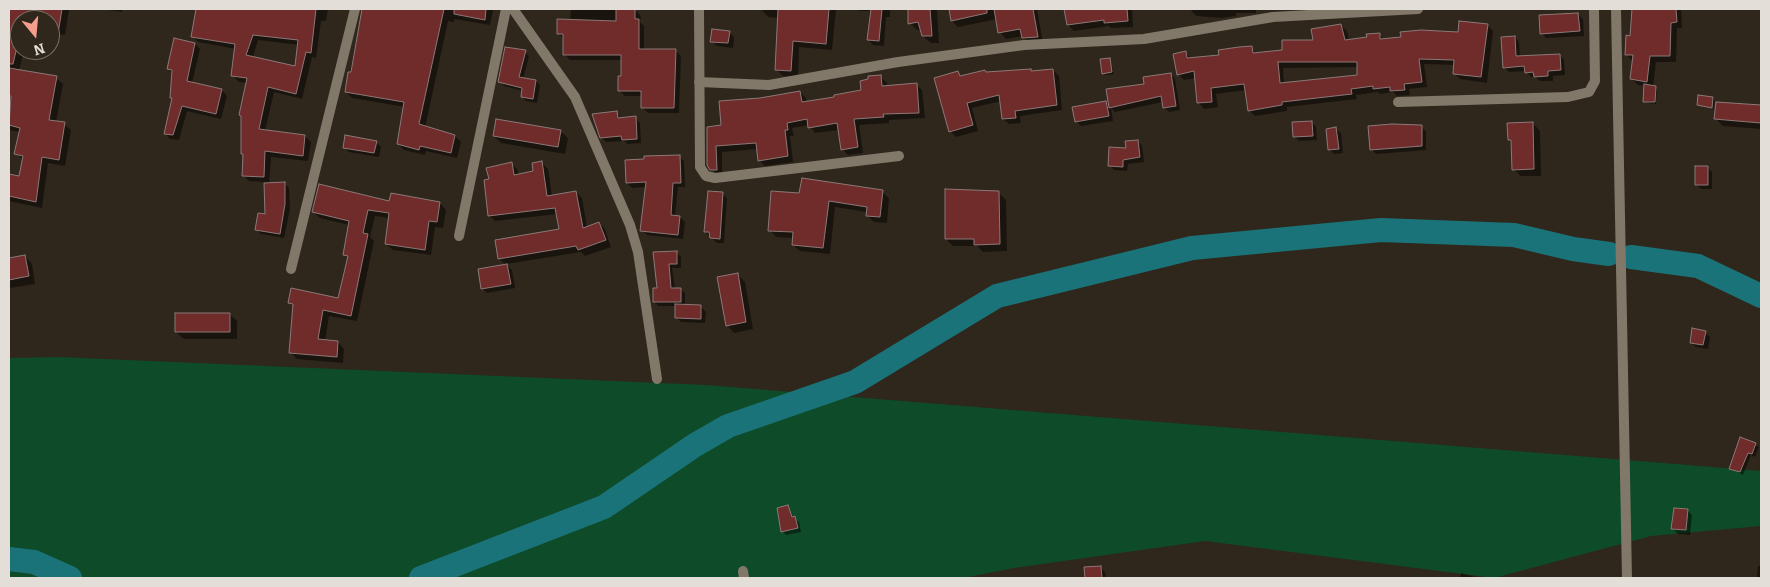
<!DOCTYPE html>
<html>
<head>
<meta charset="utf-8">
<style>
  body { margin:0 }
  #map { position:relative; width:1770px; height:587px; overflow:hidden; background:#2f271b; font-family:Bitter,serif }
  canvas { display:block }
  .frame { position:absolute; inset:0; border:10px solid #e3ded7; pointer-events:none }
  .north { position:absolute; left:10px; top:10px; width:50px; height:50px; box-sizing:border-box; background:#2f271b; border:1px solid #777066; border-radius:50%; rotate:163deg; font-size:14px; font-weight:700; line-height:20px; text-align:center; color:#e3ded7 }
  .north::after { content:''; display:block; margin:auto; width:18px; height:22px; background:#f59d8f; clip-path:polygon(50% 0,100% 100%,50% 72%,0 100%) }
</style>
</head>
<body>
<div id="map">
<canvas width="1770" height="587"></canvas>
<div class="frame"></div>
<div class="north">N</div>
</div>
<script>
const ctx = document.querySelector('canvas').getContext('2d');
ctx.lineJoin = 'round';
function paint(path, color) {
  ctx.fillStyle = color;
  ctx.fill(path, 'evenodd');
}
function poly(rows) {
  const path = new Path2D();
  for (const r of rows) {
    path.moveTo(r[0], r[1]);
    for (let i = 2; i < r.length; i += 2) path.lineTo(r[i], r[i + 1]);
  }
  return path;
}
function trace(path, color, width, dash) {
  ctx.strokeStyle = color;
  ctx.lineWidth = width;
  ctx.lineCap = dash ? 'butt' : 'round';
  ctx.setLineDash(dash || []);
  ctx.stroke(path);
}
paint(poly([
  [58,357,706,385,1761,471,1761,526,1651,536,1494,578,1205,541,1014,568,963,578,9,578,9,358]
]), '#0e4b29');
paint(poly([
  [9,9,69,10,65,35,50,33,50,20,20,20,20,50,24,50,19,71,56,78,63,84,56,122,64,124,71,130,65,166,48,163,42,208,9,201,9,175,20,177,23,160,16,153,21,132,9,130],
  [101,9,122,9,122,12],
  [196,9,328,9,326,21,321,21,316,58,312,57,302,99,274,92,265,131,305,136,311,142,308,161,271,157,269,184,285,184,289,188,290,209,284,238,261,234,256,229,266,215,266,182,249,181,243,175,244,155,242,153,247,83,239,82,233,76,236,49,198,42,193,36],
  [258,40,299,45,296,68,253,57],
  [363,9,491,9,493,11,490,25,454,19,454,22,448,21,425,128,455,136,461,142,457,158,426,151,425,155,404,150,398,144,405,107,352,98,346,92],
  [571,9,635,10,641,16,640,22,644,26,644,50,675,50,681,56,679,113,648,113,642,107,642,96,625,96,619,90,622,77,622,60,570,60,564,54,564,39,558,33,570,21],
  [836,9,832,50,799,47,798,77,783,76,776,69,779,18,768,17,761,9],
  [857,9,890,9,890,17,886,17,884,46,873,45,868,40,870,11,859,11],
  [909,9,937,9,939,43,931,43,923,36,922,30,917,30,910,23],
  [950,9,1037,9,1043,43,1029,44,1023,36,1006,39,1000,32,997,19,958,27,952,21],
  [1066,9,1132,9,1133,27,1111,28,1109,26,1074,31,1068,25],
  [1190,9,1256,9,1256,13,1236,13,1236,16,1221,18,1196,16],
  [1633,9,1681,9,1682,28,1677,28,1676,62,1656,62,1653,87,1657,89,1656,104,1647,103,1645,101,1646,86,1638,85,1631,79,1633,61,1626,55,1631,37],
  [1578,14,1583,19,1584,36,1546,38,1542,33],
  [1341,25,1347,31,1349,41,1368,38,1379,34,1385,40,1459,33,1487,25,1493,31,1487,83,1460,79,1454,73,1455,65,1424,64,1427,87,1409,89,1410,95,1397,96,1393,92,1380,94,1378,92,1356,95,1357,99,1287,107,1287,111,1255,116,1249,110,1246,90,1216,94,1218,107,1204,109,1199,103,1196,78,1184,80,1178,74,1185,52,1191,58,1220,56,1251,48,1258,54,1283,51,1314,41],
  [1358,67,1359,76,1284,84,1283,68],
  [729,32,734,37,733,48,717,46,712,41],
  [1515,37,1519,42,1520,57,1560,55,1564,60,1565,75,1553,76,1553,81,1540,81,1535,77,1531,77,1526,71,1509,72,1504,67],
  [195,44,200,49,192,83,222,90,227,96,221,119,187,111,179,140,170,139,165,133,173,99,171,97,173,74,168,69],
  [525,52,529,56,523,79,536,81,540,85,537,103,526,101,522,97,523,91,504,86,499,81],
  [1110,59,1114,74,1105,75,1103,73],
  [1053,70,1059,76,1062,110,1020,116,1021,123,1009,124,1003,119,1001,101,972,108,978,131,956,137,950,131,958,72,962,77],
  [1171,74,1175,79,1180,110,1169,112,1164,107,1163,102,1115,112,1111,108,1113,121,1081,126,1076,121,1106,103,1110,107,1146,85],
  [881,77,887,83,887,87,916,84,922,90,925,118,889,120,889,123,859,125,863,153,848,155,842,149,840,130,815,133,809,125,792,128,794,136,790,136,793,162,765,166,759,160,758,149,722,152,722,175,717,175,708,165,722,126,760,99,800,92,806,98,806,103,862,91],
  [1713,98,1715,101,1713,109,1698,105],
  [1717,103,1761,107,1761,129,1723,126,1716,119],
  [617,113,622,119,635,118,640,123,641,143,628,144,624,141,606,142,601,137],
  [1312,122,1316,127,1317,140,1299,141,1294,136],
  [1533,123,1540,131,1541,176,1521,176,1513,169,1513,144,1509,140],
  [1421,127,1426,131,1426,150,1376,154,1371,149],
  [1336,129,1341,133,1343,153,1334,154,1330,150],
  [560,131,568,138,565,154,501,143,494,136],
  [1138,141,1142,146,1144,162,1128,164,1127,171,1114,170,1109,165],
  [376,142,381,147,379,157,349,152,344,147],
  [679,157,684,161,685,187,678,187,675,216,680,217,685,222,683,239,647,235,642,230,646,187,632,188,627,183],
  [511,163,517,169,519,175,534,172,542,163,548,169,552,196,576,192,582,198,587,227,599,223,605,229,611,247,585,256,581,252,506,264,512,270,515,288,487,293,482,288,506,265,499,258,561,230,558,214,495,221,489,215,490,180],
  [1707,167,1712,172,1712,189,1701,189,1696,184],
  [882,192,889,198,887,223,874,222,867,216,867,212,835,207,830,254,800,251,793,245,794,238,776,237,770,230,800,194],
  [998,192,1006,200,1007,251,983,252,977,246,953,246,946,239],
  [722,193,727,198,724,243,717,243,705,232],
  [392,195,440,203,446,210,443,228,435,227,431,255,393,250,386,244,389,218,375,216,370,237,374,241,357,321,329,316,325,341,338,342,344,349,343,363,297,359,290,352,294,307,290,302,339,299,349,259,344,254,349,225,320,218,313,212,390,202],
  [654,253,677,253,681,257,681,268,672,268,675,289,680,289,685,293,685,306,701,307,706,312,705,323,681,322,676,317,676,306,658,306,654,301,658,289],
  [25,256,32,264,35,284,9,288,9,259],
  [737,274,745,282,753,329,734,333,727,325],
  [229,314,237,321,237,339,184,339,176,332],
  [1705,332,1710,337,1708,349,1696,347,1691,343],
  [1741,438,1759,447,1755,457,1751,455,1743,475,1730,468],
  [787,506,794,518,799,522,801,532,786,535,782,531],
  [1687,510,1692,515,1690,535,1678,534,1673,529],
  [1758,566,1761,566,1761,578,1757,578],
  [1100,567,1105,572,1106,578,1086,578,1085,568],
  [1461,573,1475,577,1476,578,1460,578]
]), '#0007');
trace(poly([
  [1631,257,1698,266,1761,296],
  [9,559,34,562,70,578],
  [421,578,604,507,695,445,728,426,855,382,997,296,1192,248,1381,230,1514,235,1573,249,1609,254]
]), '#1b737a', 24);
const building = poly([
  [9,9,62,9,56,46,50,46,50,20,20,20,20,34,13,64,9,64,9,9],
  [196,9,316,9,311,53,306,52,296,94,268,87,259,129,305,135,303,156,265,151,264,177,242,176,243,154,241,154,241,116,239,115,247,78,231,76,235,44,191,37,196,9],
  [253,35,298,40,295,66,246,55,253,35],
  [362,9,444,9,419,124,455,135,451,153,420,146,419,150,397,144,404,102,345,92,348,72,351,72,362,9],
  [454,9,486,9,485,20,454,14,454,9],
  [616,9,635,9,635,19,639,19,639,49,676,49,674,108,641,108,641,91,618,91,618,76,621,76,621,55,563,55,563,34,557,34,557,19,616,21,616,9],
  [778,9,829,9,826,44,793,41,791,71,775,70,778,9],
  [871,9,882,9,879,41,867,40,871,9],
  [908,9,930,9,932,36,922,36,918,22,908,24,908,9],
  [949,9,987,9,987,13,951,21,949,9],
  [994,9,1033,9,1038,37,1022,38,1020,29,998,33,994,9],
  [1064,9,1127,9,1128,21,1104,23,1104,20,1067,25,1064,9],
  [1632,9,1676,9,1677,22,1671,23,1670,56,1650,56,1647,82,1630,79,1633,55,1625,55,1626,35,1630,36,1632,9],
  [1578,13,1580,31,1540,34,1539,15,1578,13],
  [1459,21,1488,24,1481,77,1453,74,1454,60,1419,59,1422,82,1404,84,1405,90,1390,91,1390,87,1373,89,1373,86,1351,89,1352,94,1282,102,1282,105,1248,111,1244,84,1211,88,1212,102,1197,103,1194,71,1177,75,1173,54,1186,51,1187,58,1219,55,1218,50,1239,47,1252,46,1253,53,1282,50,1282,40,1313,40,1311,29,1341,24,1345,40,1367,37,1366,34,1380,33,1380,39,1401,37,1400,32,1421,30,1458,32,1459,21],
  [1278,62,1357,62,1357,75,1280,83,1278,62],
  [712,29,730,31,728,43,710,42,712,29],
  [1515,36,1516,56,1560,54,1561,70,1548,71,1548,76,1534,77,1533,72,1525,73,1524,66,1503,68,1501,37,1515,36],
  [174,38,195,43,187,81,222,89,216,114,182,106,173,135,164,134,172,98,170,98,172,70,167,69,174,38],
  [505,47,526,50,519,77,536,80,533,99,521,97,522,88,498,82,505,47],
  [1110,58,1112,72,1102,74,1100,59,1110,58],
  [9,68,57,76,49,120,65,122,59,160,42,157,36,202,9,196,9,174,19,176,23,156,14,154,20,128,9,125,11,96,9,96,9,68],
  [1031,69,1031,71,1053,69,1057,105,1015,111,1016,118,1002,119,999,95,967,103,973,125,949,132,934,78,958,71,960,76,985,70,986,72,1031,69],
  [1171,73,1176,106,1163,108,1161,96,1109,108,1106,89,1144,84,1143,77,1171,73],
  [881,75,882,86,917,83,919,113,883,114,884,117,854,119,858,147,841,150,837,123,808,128,807,119,787,123,788,130,785,130,788,156,758,161,756,143,716,146,717,170,710,170,707,165,707,127,721,125,719,101,760,98,800,91,802,102,834,97,834,95,861,90,860,81,868,79,868,76,881,75],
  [1644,84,1656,86,1655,102,1643,102,1644,84],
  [1698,95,1713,97,1712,108,1697,105,1698,95],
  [1106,101,1109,116,1075,122,1072,107,1106,101],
  [1716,102,1761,105,1761,123,1714,119,1716,102],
  [617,111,618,118,636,116,637,139,622,140,621,136,600,138,592,114,617,111],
  [496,119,561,130,558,147,493,136,496,119],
  [1312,121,1313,136,1293,137,1292,122,1312,121],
  [1533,122,1534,169,1512,170,1511,140,1508,140,1507,123,1533,122],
  [1392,124,1422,125,1422,146,1370,150,1368,126,1392,124],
  [1336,127,1339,149,1328,150,1326,129,1336,127],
  [345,135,377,141,374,153,343,148,345,135],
  [1138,140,1140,157,1123,160,1123,167,1108,166,1109,147,1126,148,1125,141,1138,140],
  [680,155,681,183,673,183,671,215,680,216,678,235,640,231,646,182,626,183,625,160,644,159,644,156,680,155],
  [542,161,547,196,576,191,583,228,599,222,606,240,578,250,576,246,498,259,495,240,559,229,555,208,488,216,484,180,489,179,486,168,512,162,514,175,533,171,532,163,542,161],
  [1695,166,1708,166,1708,185,1695,185,1695,166],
  [802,178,883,190,880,217,866,216,867,207,829,201,823,248,792,245,793,232,768,231,771,191,799,193,802,178],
  [285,182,285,204,280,234,255,230,258,213,265,214,264,183,285,182],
  [319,184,389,201,391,193,440,202,437,222,429,221,425,250,385,244,389,213,368,210,363,233,368,234,351,316,323,310,318,339,338,341,337,357,289,353,293,304,288,303,291,288,338,298,348,256,343,255,349,221,312,212,319,184],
  [945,189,999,191,1000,244,974,245,974,239,945,239,945,189],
  [708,191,723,192,720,239,710,238,709,232,704,232,708,191],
  [677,251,677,264,669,264,671,288,681,288,681,302,653,302,653,288,657,288,653,252,677,251],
  [25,255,29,276,9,280,9,258,25,255],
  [507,264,511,284,481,289,478,269,507,264],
  [738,273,746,322,726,326,717,277,738,273],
  [675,304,701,305,701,319,675,318,675,304],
  [175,313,230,313,230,332,175,332,175,313],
  [1692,328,1706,331,1703,345,1690,343,1692,328],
  [1740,437,1756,443,1752,454,1748,453,1740,472,1729,469,1740,437],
  [788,505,792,517,795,516,798,528,781,532,777,508,788,505],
  [1674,508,1688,509,1686,530,1671,529,1674,508],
  [1101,566,1102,578,1085,578,1084,567,1101,566]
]);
paint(building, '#702b2b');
trace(building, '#8c7978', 1);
trace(poly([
  [513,9,575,97,630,225,638,252,657,379],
  [699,9,700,167,706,176,715,178,899,156],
  [1616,9,1627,578],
  [699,82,769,85,898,62,1024,45,1144,39,1273,17,1418,9],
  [1398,102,1568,97,1589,92,1595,81,1594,9],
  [459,236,506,9],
  [291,269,355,9],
  [743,571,744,578]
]), '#81786a', 10);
</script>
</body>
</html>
